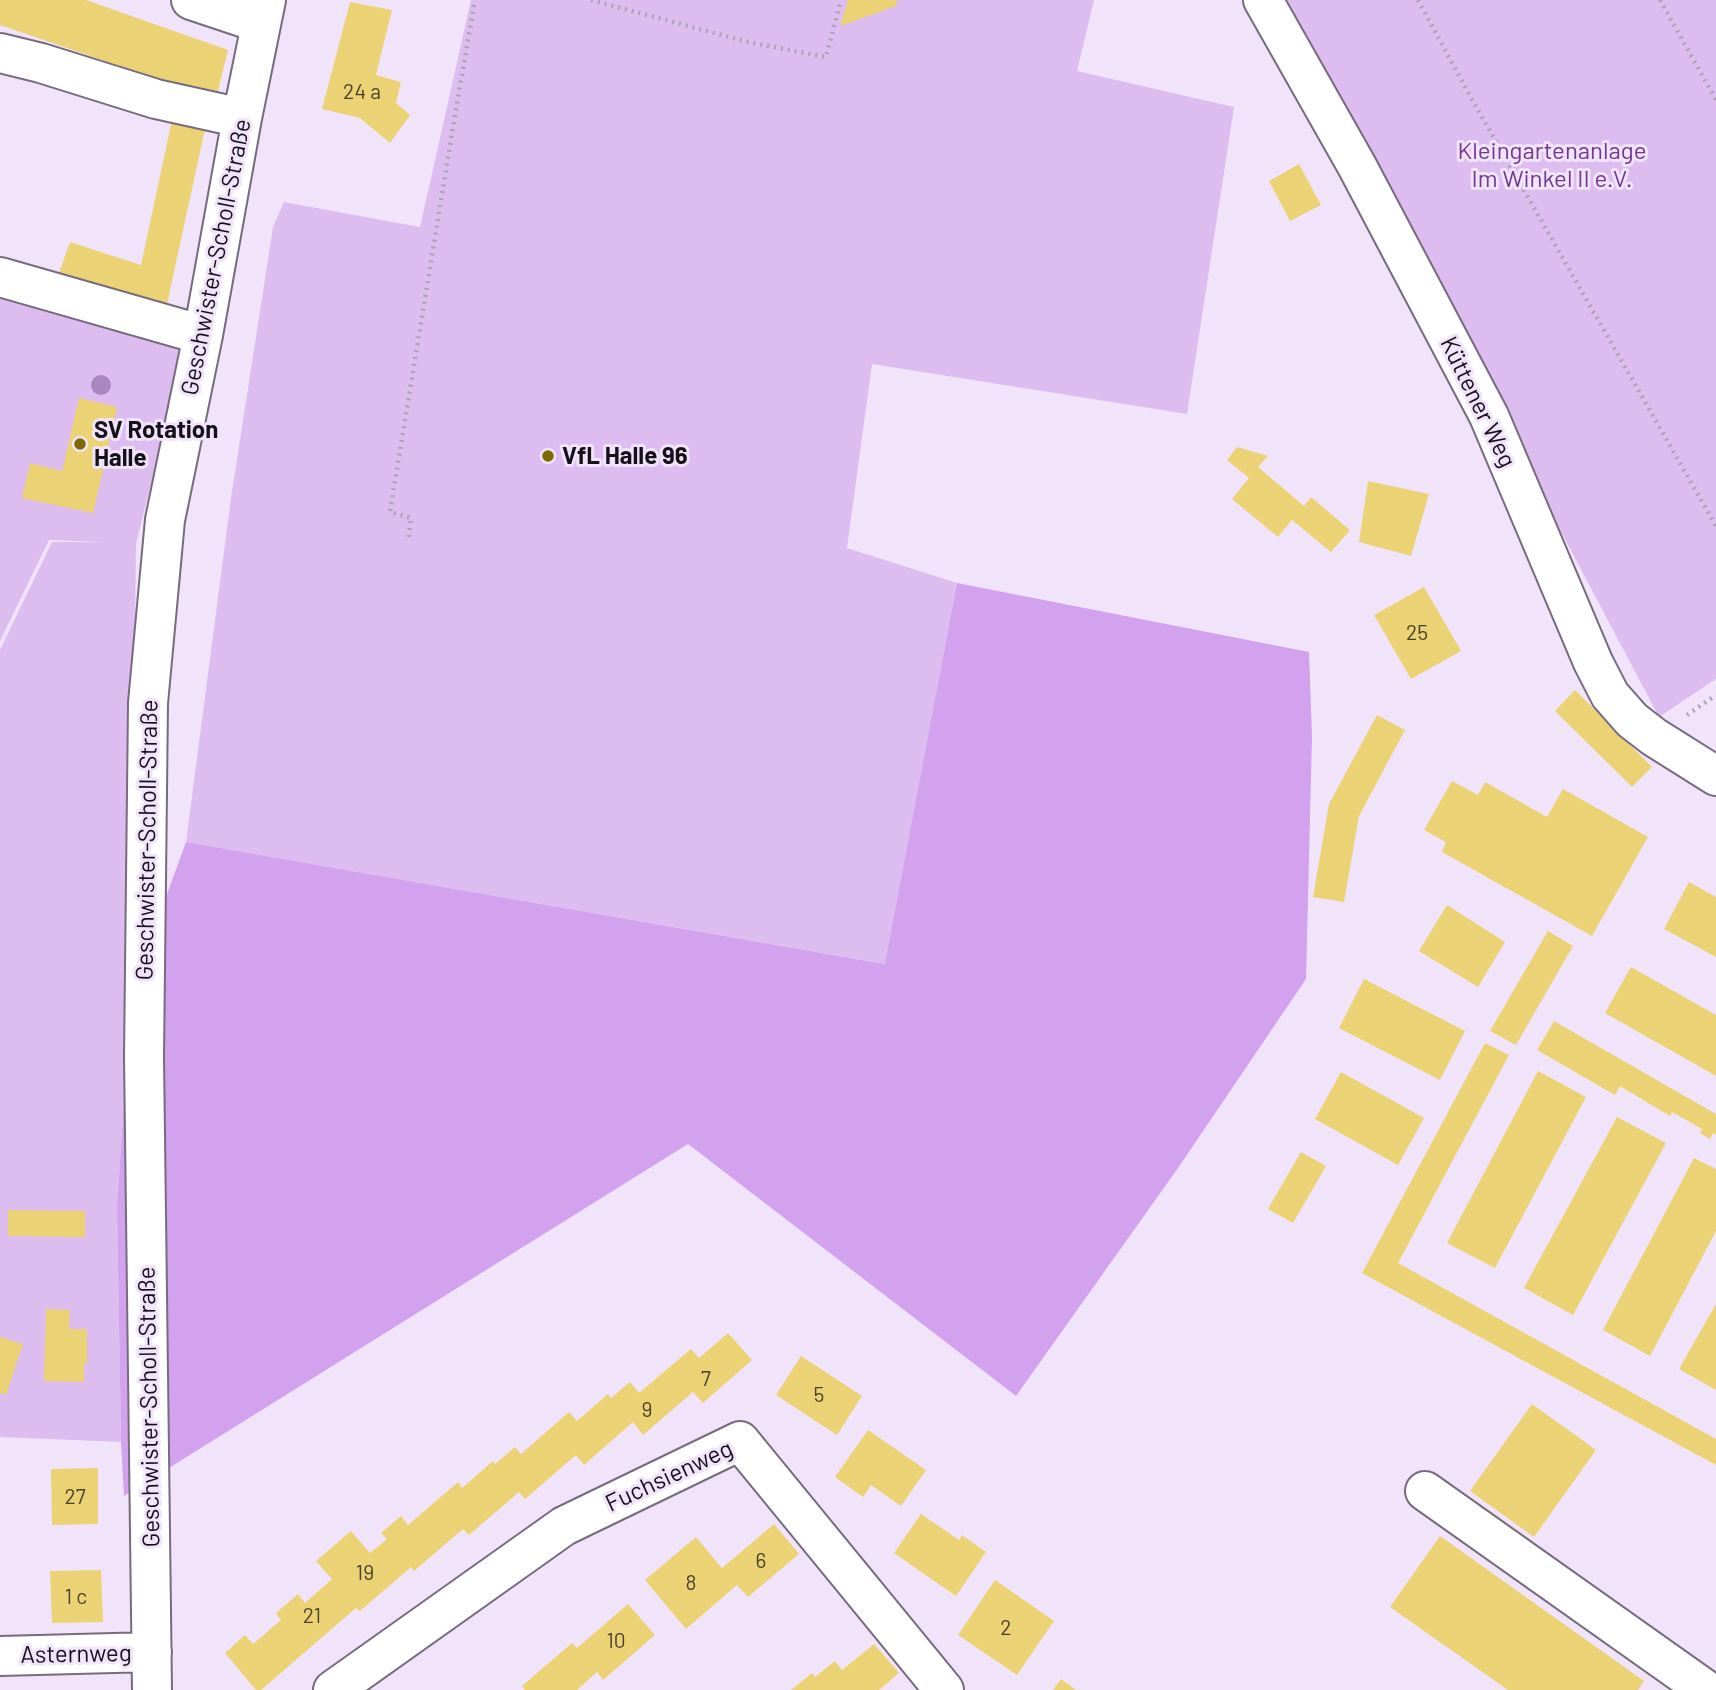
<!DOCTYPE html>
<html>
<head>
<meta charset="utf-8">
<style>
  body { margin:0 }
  canvas { display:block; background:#f1e4fa }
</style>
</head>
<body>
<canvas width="1716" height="1690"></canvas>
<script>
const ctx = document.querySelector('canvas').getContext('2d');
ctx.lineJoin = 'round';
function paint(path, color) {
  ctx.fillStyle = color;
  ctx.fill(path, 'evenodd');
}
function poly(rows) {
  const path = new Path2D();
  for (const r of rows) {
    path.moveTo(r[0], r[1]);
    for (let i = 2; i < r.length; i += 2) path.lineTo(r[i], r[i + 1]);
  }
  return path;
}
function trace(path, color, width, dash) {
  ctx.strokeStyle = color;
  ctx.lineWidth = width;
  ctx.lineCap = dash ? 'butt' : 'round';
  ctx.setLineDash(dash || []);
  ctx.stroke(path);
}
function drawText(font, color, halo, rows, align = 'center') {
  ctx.font = font + ' Barlow,sans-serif';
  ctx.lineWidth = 6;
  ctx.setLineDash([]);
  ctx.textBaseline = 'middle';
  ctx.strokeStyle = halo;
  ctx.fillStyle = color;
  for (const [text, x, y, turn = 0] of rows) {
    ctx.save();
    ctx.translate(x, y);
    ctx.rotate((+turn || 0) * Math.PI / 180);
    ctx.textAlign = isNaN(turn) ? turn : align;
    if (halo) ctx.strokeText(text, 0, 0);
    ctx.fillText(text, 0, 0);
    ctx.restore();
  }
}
paint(poly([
  [471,0,1094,0,1077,71,1234,107,1187,414,872,364,847,548,957,583,886,964,186,842,231,498,273,227,284,202,420,227],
  [1280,0,1716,0,1716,679,1659,717],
  [0,292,184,349,136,544,131,993,117,1207,121,1442,0,1437,0,650,52,542,104,542,49,540,0,641]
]), '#ddbdf0');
paint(poly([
  [957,583,1309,652,1312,736,1306,979,1178,1168,1016,1396,688,1144,124,1496,121,1442,117,1207,131,993,186,842,885,964]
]), '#d2a2ee');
paint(poly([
  [0,0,86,0,228,50,216,99,0,25],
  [848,0,897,0,896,6,840,26],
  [350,2,392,10,376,75,401,82,396,103,410,115,390,143,360,118,322,109],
  [172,120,205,129,166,309,58,276,70,242,141,265],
  [1299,164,1321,205,1290,221,1269,181],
  [79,398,117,407,93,513,22,498,30,463,62,471],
  [1237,447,1268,456,1258,467,1304,506,1311,497,1350,530,1331,552,1292,520,1278,537,1232,499,1249,478,1227,460],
  [1368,481,1429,494,1411,556,1359,542],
  [1424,587,1461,651,1411,679,1374,615],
  [1575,690,1652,767,1632,787,1555,711],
  [1377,715,1405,730,1359,816,1344,902,1313,897,1329,804],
  [1452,781,1478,795,1485,782,1547,817,1563,789,1648,837,1592,936,1442,852,1446,842,1424,830],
  [1689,882,1716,897,1716,957,1664,929],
  [1447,905,1505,942,1478,987,1419,951],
  [1548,931,1573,946,1516,1045,1490,1031],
  [1631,967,1716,1015,1716,1076,1605,1013],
  [1364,979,1465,1031,1440,1080,1339,1028],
  [1554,1021,1716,1114,1716,1135,1713,1133,1710,1139,1700,1133,1702,1129,1672,1112,1670,1116,1620,1086,1615,1095,1537,1050],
  [1485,1043,1509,1055,1398,1263,1716,1439,1716,1465,1362,1273],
  [1538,1071,1586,1097,1495,1268,1447,1243],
  [1341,1072,1424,1118,1398,1165,1315,1119],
  [1617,1117,1666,1143,1573,1315,1524,1288],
  [1301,1152,1326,1166,1293,1223,1268,1209],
  [1694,1158,1716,1169,1716,1231,1650,1356,1603,1330],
  [8,1210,85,1211,85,1237,8,1236],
  [1716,1304,1716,1390,1679,1369],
  [46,1309,70,1310,69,1329,87,1329,87,1364,84,1363,84,1382,44,1381],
  [728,1333,752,1360,703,1403,693,1392,643,1435,633,1422,584,1465,576,1455,525,1499,519,1492,469,1535,463,1529,414,1571,411,1567,360,1611,356,1608,261,1690,256,1690,225,1653,245,1635,253,1644,281,1620,276,1613,298,1594,305,1603,332,1579,316,1561,351,1531,370,1553,387,1539,381,1533,401,1516,408,1525,458,1482,462,1488,493,1461,495,1464,515,1447,521,1454,569,1412,577,1421,608,1394,611,1398,630,1382,639,1393,691,1349,699,1358],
  [0,1337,23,1344,6,1395,0,1393],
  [801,1356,862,1396,837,1435,776,1395],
  [1532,1404,1596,1450,1534,1537,1470,1491],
  [868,1430,926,1470,901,1506,871,1485,863,1497,835,1477],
  [98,1468,98,1524,52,1525,51,1469],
  [921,1514,959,1540,962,1535,986,1552,956,1596,894,1553],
  [774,1524,799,1554,748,1597,737,1585,686,1629,645,1580,696,1537,722,1568],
  [1440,1536,1644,1681,1638,1690,1508,1690,1390,1607],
  [101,1570,103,1622,52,1623,50,1571],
  [995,1580,1054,1621,1017,1675,958,1635],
  [628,1604,655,1635,603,1680,597,1672,577,1690,525,1690,522,1686,572,1643,577,1648],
  [874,1644,899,1673,879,1690,791,1690,812,1673,815,1677,835,1661,842,1670],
  [1061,1679,1076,1690,1053,1690]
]), '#ebd274');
const minor = poly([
  [191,0,260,23],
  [1263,0,1357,166,1489,416,1593,662,1610,695,1632,720,1654,737,1716,776],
  [0,53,41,63,156,99,242,118],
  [0,277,203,335],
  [1425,1491,1706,1690],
  [0,1656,152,1652],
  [152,1690,144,1056,148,703,165,520,203,335,242,118,266,0],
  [333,1690,564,1526,740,1441,944,1690]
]);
trace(minor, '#776b7e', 42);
trace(poly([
  [591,0,748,42,826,57,841,0],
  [1418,0,1470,96,1716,526],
  [1660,0,1716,100],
  [409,537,411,518,390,512,456,109,475,0],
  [1687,715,1716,695]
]), '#aca2b3', 4.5, [2, 5]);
trace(minor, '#fff', 38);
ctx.fillStyle = '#ab85c0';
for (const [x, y] of [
  [101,385]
]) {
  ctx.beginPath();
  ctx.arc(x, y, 10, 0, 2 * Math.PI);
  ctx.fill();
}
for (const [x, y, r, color] of [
  [80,444,7,"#7f6901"],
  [548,456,7,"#7f6901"]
]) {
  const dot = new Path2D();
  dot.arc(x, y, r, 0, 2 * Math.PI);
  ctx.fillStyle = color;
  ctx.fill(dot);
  trace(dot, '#f1e4fa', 2.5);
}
drawText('21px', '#4a412f', null, [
  ["24 a",362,92],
  ["25",1417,633],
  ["7",706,1379],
  ["5",819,1395],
  ["9",647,1410],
  ["27",75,1497],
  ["6",761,1561],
  ["19",365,1573],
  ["8",691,1583],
  ["1 c",76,1597],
  ["21",312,1616],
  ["2",1006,1628],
  ["10",616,1641]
]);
drawText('24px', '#723790', '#f1e4fa', [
  ["Kleingartenanlage",1552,151],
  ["Im Winkel II e.V.",1552,179]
]);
drawText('24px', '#151118', '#f1e4fa', [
  ["Geschwister-Scholl-Straße",216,257,-79],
  ["Küttener Weg",1478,402,64],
  ["Geschwister-Scholl-Straße",147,840,-89],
  ["Geschwister-Scholl-Straße",149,1407,-91],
  ["Fuchsienweg",669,1476,-25],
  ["Asternweg",76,1654,-1]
]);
drawText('bold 24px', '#151118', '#f1e4fa', [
  ["SV Rotation",94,430],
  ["Halle",94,458],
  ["VfL Halle 96",562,456]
], 'left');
</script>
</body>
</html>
